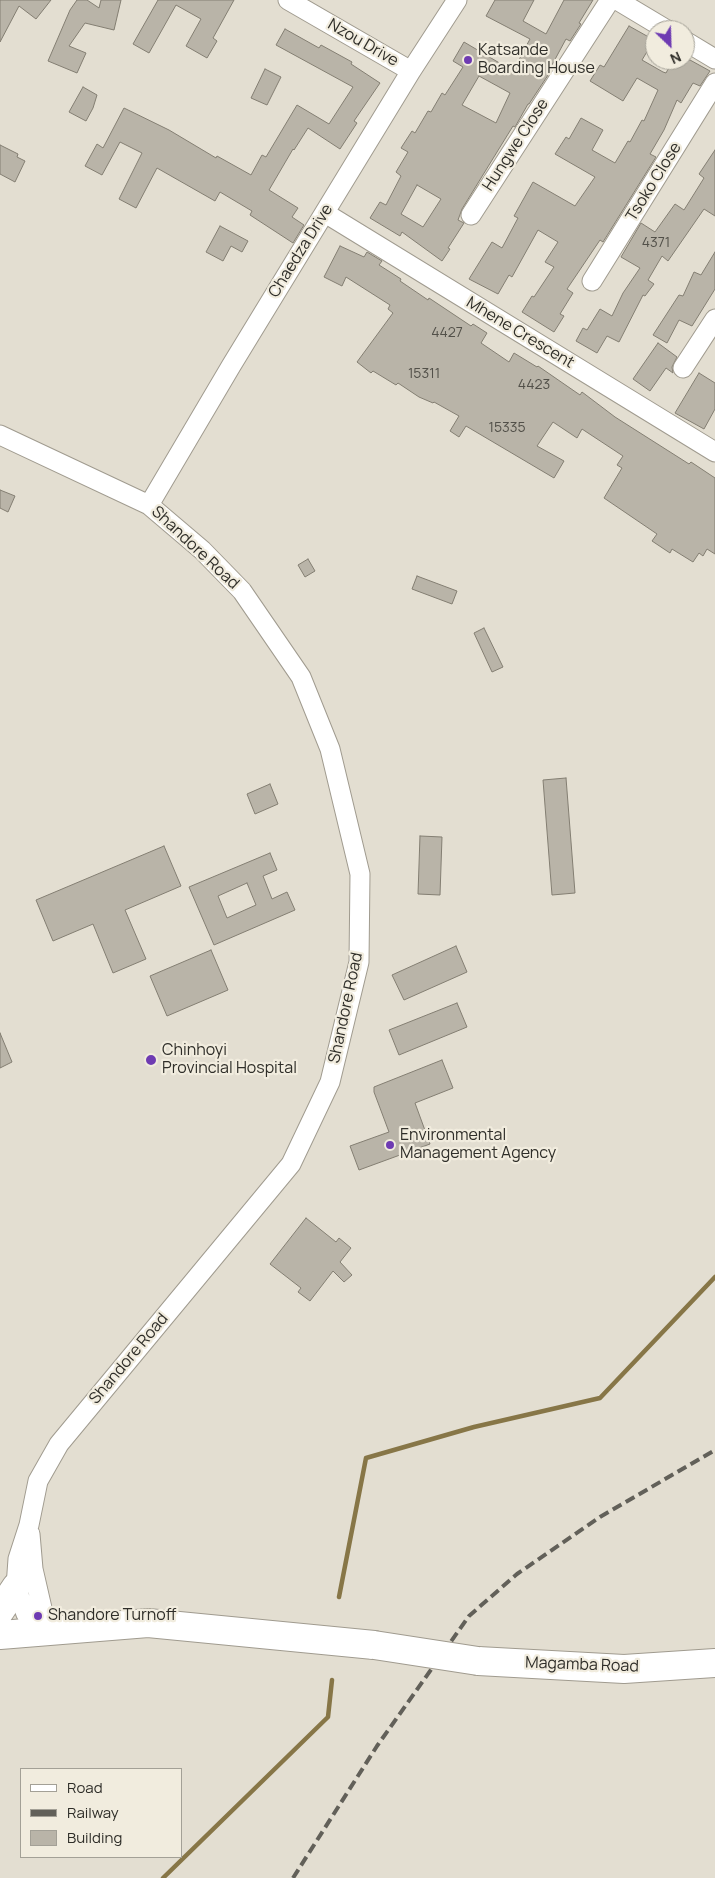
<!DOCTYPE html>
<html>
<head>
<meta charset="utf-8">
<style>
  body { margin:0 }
  #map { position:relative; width:715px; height:1878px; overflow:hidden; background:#e3ded1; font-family:Manrope,sans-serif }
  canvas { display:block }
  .legend { position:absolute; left:20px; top:1768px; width:162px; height:90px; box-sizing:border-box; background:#f1ecde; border:1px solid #a3a096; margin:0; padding:6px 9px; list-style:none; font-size:15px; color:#2f2e29 }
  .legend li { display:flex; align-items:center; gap:10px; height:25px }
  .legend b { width:25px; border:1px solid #a3a096 }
  .north { position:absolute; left:645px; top:20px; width:50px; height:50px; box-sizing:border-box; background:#f1ecde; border:1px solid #a3a096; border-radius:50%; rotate:156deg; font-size:14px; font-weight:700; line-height:20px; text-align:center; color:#2f2e29 }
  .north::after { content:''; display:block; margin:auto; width:18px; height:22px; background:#6e3bb2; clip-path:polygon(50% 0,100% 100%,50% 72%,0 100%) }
</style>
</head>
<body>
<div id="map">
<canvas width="715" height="1878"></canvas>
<ul class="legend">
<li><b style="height:6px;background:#fff"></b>Road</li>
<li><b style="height:6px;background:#626059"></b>Railway</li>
<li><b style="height:14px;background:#b9b4a8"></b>Building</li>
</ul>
<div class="north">N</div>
</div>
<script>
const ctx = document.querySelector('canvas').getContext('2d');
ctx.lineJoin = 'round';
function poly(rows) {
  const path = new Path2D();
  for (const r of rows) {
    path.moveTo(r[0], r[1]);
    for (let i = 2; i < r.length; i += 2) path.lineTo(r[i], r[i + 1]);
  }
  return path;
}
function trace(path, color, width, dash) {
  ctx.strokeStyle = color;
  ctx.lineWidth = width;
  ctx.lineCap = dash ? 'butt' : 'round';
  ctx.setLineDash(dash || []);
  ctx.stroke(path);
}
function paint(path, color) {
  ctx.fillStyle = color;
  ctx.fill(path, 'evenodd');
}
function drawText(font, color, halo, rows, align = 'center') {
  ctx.font = font + ' Manrope,sans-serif';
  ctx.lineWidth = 4.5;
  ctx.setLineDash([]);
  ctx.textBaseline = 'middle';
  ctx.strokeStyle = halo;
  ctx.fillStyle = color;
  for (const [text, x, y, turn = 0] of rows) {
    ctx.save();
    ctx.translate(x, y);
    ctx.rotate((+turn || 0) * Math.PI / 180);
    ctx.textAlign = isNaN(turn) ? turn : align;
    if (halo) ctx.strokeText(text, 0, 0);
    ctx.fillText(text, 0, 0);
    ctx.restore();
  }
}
trace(poly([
  [339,1597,366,1458,474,1427,600,1398,715,1277],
  [163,1878,328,1717,332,1680]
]), '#877647', 4.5);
const building = poly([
  [0,0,51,0,36,19,19,6,0,42,0,0],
  [77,0,87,0,99,8,101,0,121,0,114,30,85,23,69,46,86,53,77,73,48,61,70,10,77,0],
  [158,0,234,0,213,38,217,41,207,58,186,46,201,19,176,5,149,53,133,44,158,0],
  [495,0,534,0,523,21,546,34,564,0,593,0,579,23,581,24,570,41,566,39,552,65,554,66,529,104,528,104,515,127,513,126,462,209,458,220,464,223,448,248,450,249,442,261,402,232,400,236,370,218,380,202,386,205,401,176,396,172,408,152,401,148,412,131,415,133,428,111,431,112,442,93,445,95,463,67,453,61,464,42,513,71,530,39,486,16,495,0],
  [479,76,510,93,496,123,462,105,479,76],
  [417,185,441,199,423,227,401,214,417,185],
  [629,26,654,40,642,60,663,72,666,73,673,60,690,60,710,71,700,86,693,83,681,103,677,100,664,130,650,154,656,157,603,242,600,240,567,289,573,293,560,314,564,316,554,332,522,312,532,296,534,297,554,267,545,262,558,242,538,230,512,277,509,275,498,294,469,279,492,242,502,248,518,218,514,216,533,182,575,206,595,177,555,154,566,137,569,139,581,118,603,130,592,150,615,163,628,141,630,142,642,120,644,121,658,90,637,78,623,101,590,81,600,65,604,67,629,26],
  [285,29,319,48,321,45,352,62,351,64,380,83,354,121,357,123,340,149,308,128,294,150,293,149,269,190,298,208,292,217,304,225,293,243,250,215,252,211,220,192,215,201,157,168,136,208,119,199,142,153,120,142,102,175,85,166,97,144,103,148,124,108,169,130,216,158,217,156,251,175,262,155,266,157,297,105,329,124,353,87,276,45,285,29],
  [265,69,281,77,267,105,251,98,265,69],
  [83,87,97,95,93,108,86,121,69,112,83,87],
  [0,145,18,154,17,157,25,161,15,182,0,174,0,145],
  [715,150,715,216,704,209,668,261,662,256,648,280,654,284,645,296,643,295,619,342,607,336,597,353,576,341,583,328,587,330,600,309,612,316,623,293,640,268,621,257,641,223,655,232,675,204,684,210,704,178,699,174,715,150],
  [220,226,248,241,242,252,231,246,223,261,206,252,220,226],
  [340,246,364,257,367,252,382,261,379,265,401,279,400,281,428,300,429,298,471,326,473,324,487,333,481,343,509,362,514,353,537,367,538,366,580,395,582,392,615,417,689,464,691,462,715,478,715,554,707,549,703,556,699,553,693,562,672,549,670,553,652,541,657,534,604,498,622,468,617,465,623,456,582,429,577,438,553,422,537,446,564,461,554,478,466,426,459,437,450,431,459,416,434,402,433,403,419,397,398,383,396,385,373,371,371,373,357,362,393,313,388,309,390,305,346,277,342,286,324,277,340,246],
  [715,252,715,289,692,326,679,320,667,343,653,335,679,295,683,296,694,272,701,275,715,252],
  [658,343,677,357,672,367,673,373,666,368,650,391,633,379,658,343],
  [699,373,715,383,715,409,704,429,675,413,699,373],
  [0,490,15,496,8,512,0,508,0,490],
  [308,559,315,571,305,577,298,565,308,559],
  [417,576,457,591,452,604,412,589,417,576],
  [484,628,503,667,492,672,474,633,484,628],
  [566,778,575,893,552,895,543,780,566,778],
  [270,784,278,804,255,814,247,794,270,784],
  [420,836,442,837,440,895,418,894,420,836],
  [164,846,181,886,125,910,146,959,113,973,93,924,53,941,36,900,164,846],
  [270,853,277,870,263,876,272,899,287,892,295,910,214,945,189,887,270,853],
  [247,883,256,905,227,918,218,896,247,883],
  [456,946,467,972,404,1000,392,975,456,946],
  [211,950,228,990,167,1016,150,976,211,950],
  [457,1003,467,1027,399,1055,389,1030,457,1003],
  [0,1033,12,1062,0,1068,0,1033],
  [442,1060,453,1088,415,1103,430,1144,359,1170,350,1146,389,1132,374,1092,374,1087,442,1060],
  [306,1218,336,1242,339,1238,351,1248,340,1262,352,1275,344,1282,333,1271,310,1301,298,1292,301,1288,270,1264,306,1218]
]);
paint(building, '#b9b4a8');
trace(building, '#837e72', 1);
const minor = poly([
  [288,0,411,71],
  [617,0,667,30],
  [685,41,715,59],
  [325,213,715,452],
  [471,215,610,0],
  [592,281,715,83],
  [683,368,715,319],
  [0,435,149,505,202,550,242,591,301,677,330,749,360,874,359,962,330,1082,291,1164,59,1444,38,1481,29,1525,18,1559,16,1587,26,1614,47,1630],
  [149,505,231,366,411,71,457,0],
  [30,1534,33,1569,47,1630]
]);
const highway = poly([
  [0,1611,16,1587],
  [0,1635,148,1623,374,1645],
  [478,1661,624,1669,715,1663]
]);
trace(minor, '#a09b8f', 21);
trace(highway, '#a09b8f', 30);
trace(minor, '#fff', 19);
trace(highway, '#fff', 28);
trace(poly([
  [293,1878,377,1746,469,1616,517,1574,600,1517,715,1450]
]), '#626059', 4, [10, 5]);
const highwayBridge = poly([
  [374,1645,478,1661]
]);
trace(highwayBridge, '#a09b8f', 30, []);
trace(highwayBridge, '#fff', 28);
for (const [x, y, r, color] of [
  [468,60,5,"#6e3bb2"],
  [151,1060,6,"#6e3bb2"],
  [390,1145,5,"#6e3bb2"],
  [38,1616,5,"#6e3bb2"]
]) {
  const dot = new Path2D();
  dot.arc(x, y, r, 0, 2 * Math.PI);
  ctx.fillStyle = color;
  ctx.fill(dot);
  trace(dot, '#f1ecde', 2);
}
drawText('14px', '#525049', null, [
  ["4371",656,243],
  ["4427",447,333],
  ["15311",424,374],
  ["4423",534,385],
  ["15335",507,428]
]);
drawText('16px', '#2f2e29', '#f1ecde', [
  ["Nzou Drive",363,43,30],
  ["Hungwe Close",516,145,-57],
  ["Tsoko Close",654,182,-58],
  ["Chaedza Drive",301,251,-58],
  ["Mhene Crescent",520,333,31],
  ["Shandore Road",195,548,43],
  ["Shandore Road",346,1008,-78],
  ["Shandore Road",129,1359,-50],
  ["Magamba Road",582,1665,2]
]);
drawText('16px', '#2f2e29', '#f1ecde', [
  ["Katsande",478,51],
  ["Boarding House",478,69],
  ["Chinhoyi",162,1051],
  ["Provincial Hospital",162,1069],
  ["Environmental",400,1136],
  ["Management Agency",400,1154],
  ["Shandore Turnoff",48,1616]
], 'left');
</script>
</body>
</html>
